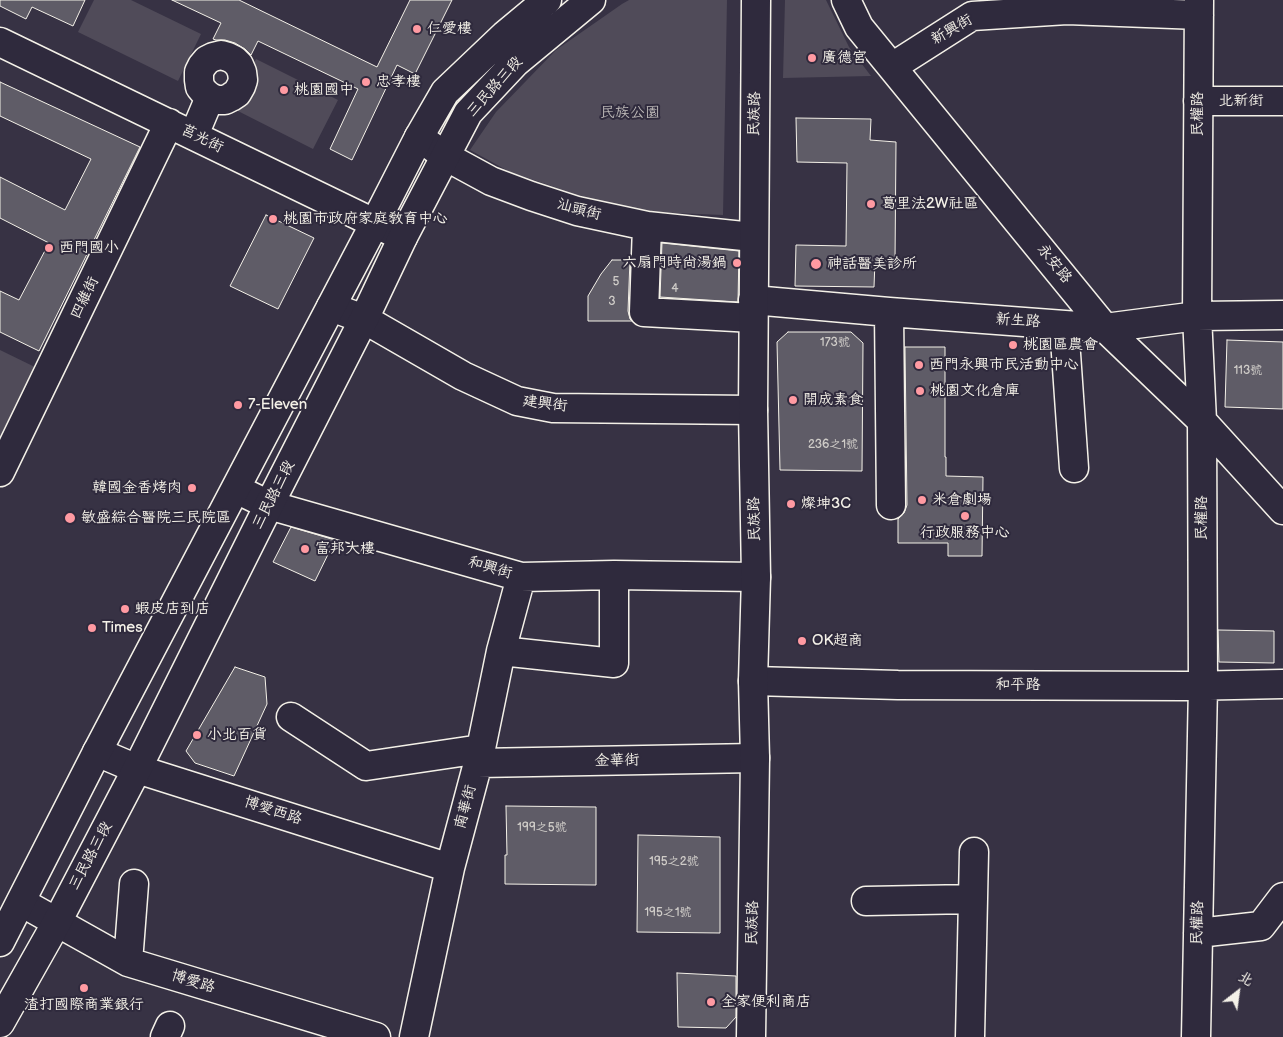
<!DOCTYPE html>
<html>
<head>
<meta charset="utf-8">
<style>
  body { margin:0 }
  #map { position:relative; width:1283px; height:1037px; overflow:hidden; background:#373244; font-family:"Balsamiq Sans","LXGW WenKai TC",sans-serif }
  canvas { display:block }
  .north { position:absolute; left:1213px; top:967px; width:50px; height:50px; -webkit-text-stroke:4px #2f2a3d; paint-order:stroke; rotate:30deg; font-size:14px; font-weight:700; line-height:20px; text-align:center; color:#f4f1e8 }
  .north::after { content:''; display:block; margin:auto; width:18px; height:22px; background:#f4f1e8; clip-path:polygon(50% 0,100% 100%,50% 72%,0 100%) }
</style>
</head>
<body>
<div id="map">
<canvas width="1283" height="1037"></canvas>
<div class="north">北</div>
</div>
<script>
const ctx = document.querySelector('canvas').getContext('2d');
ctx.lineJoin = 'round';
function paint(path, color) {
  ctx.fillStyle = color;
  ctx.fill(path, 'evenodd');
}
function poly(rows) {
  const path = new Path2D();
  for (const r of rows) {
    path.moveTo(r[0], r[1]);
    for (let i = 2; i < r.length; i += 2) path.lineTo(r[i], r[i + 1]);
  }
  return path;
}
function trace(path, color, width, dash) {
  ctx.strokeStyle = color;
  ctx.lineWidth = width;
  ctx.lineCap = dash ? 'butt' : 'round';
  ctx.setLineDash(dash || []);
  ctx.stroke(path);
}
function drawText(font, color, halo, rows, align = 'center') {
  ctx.font = font + ' "Balsamiq Sans","LXGW WenKai TC",sans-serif';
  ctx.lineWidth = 4;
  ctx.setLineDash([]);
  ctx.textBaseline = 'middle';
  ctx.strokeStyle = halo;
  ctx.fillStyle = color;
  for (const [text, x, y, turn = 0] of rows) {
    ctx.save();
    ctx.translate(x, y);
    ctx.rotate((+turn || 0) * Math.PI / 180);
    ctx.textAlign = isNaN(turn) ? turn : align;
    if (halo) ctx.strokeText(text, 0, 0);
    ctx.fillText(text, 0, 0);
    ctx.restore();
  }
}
paint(poly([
  [94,0,131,0,201,34,178,81,78,32],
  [629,0,727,0,723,215,625,211,510,172,470,150,496,112,556,50,622,4],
  [785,0,826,0,849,47,871,76,783,78],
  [256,59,338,100,313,149,232,108],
  [0,350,41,370,0,452]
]), '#504b59');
const building = poly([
  [0,0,85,0,73,26,32,7,26,19,0,6,0,0],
  [172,0,239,0,377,67,410,0,452,0,415,74,397,65,352,160,330,149,358,89,258,41,251,55,245,49,235,43,225,40,216,40,213,39,221,23,172,0],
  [0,82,140,147,39,351,0,332,0,291,19,300,49,243,0,218,0,177,65,210,91,159,0,116,0,82],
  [796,118,871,119,870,140,896,142,895,261,875,261,874,287,795,286,796,245,846,246,847,163,797,162,796,118],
  [266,215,314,238,278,309,230,286,266,215],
  [662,243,739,251,738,302,660,297,662,243],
  [612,260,630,260,628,311,630,319,632,321,588,321,588,296,601,274,612,260],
  [788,332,851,332,863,343,862,471,780,470,777,342,788,332],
  [1227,340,1283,342,1283,409,1225,407,1227,340],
  [905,347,945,347,945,457,946,457,946,476,983,477,982,556,948,556,948,543,898,543,898,519,904,513,907,505,905,347],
  [291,527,335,540,315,581,273,562,291,527],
  [1218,630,1274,631,1274,663,1219,662,1218,630],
  [235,667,265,677,267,704,234,776,195,763,186,751,235,667],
  [506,806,596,807,596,885,505,884,505,855,507,855,506,806],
  [638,835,720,837,720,933,637,932,638,835],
  [677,973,736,976,736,1017,726,1028,678,1027,677,973]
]);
paint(building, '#5f5c67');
trace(building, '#f4f1e8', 1);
const minor = poly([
  [846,0,859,27,1105,328,1202,421,1283,510],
  [0,42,403,237],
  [892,67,972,16,1067,10,1199,15],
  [1198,101,1283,101],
  [194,135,210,97,217,100,225,100,231,97,237,93,241,86,243,80,242,72,239,65,234,60,228,57,221,55,213,57,207,60,202,66,199,72,199,80,200,87,205,93,210,97],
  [419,137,445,156,491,181,531,196,577,211,647,226,753,237],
  [647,226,644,312,753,318],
  [753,300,889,312,1105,328,1197,316,1283,315],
  [331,307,364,319,463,376,517,401,553,408,753,410],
  [889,312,891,505],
  [1064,325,1074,468],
  [0,472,169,123],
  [236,489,269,505,521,577,614,575,756,577],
  [501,651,614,663,614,575],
  [753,681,898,685,1185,686,1283,684],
  [291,717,366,766,481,749],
  [97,752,137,769,450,868],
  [478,763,755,758],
  [866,901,973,899],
  [21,902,128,962,376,1037],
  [1198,933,1261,926,1283,897],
  [128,962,134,884],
  [165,1037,170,1026],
  [414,1037,450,868,478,763,501,651,521,577],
  [970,1037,974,852],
  [1196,1037,1203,685,1202,421,1197,316,1199,0]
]);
const major = poly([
  [0,942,97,752,375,223,419,137,445,92,505,35,547,0],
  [0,1023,57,922,137,769,269,505,364,319,403,237,468,113,516,62,591,0],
  [751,1037,755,758,753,681,756,577,753,410,756,0]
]);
trace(minor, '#f4f1e8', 31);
trace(major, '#f4f1e8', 31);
trace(minor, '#2f2a3d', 28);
trace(major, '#2f2a3d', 28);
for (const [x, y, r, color] of [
  [417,29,5,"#ff9aa2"],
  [812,58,5,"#ff9aa2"],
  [366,82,5,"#ff9aa2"],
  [284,90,5,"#ff9aa2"],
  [871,204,5,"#ff9aa2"],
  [273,219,5,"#ff9aa2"],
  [49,248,5,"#ff9aa2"],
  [737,263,5,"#ff9aa2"],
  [816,264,6,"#ff9aa2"],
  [1013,345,5,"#ff9aa2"],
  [919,365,5,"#ff9aa2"],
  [920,391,5,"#ff9aa2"],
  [793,400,5,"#ff9aa2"],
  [238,405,5,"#ff9aa2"],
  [192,488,5,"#ff9aa2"],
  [922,500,5,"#ff9aa2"],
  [791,504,5,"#ff9aa2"],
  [965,516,5,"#ff9aa2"],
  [70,518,6,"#ff9aa2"],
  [305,549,5,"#ff9aa2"],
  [125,609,5,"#ff9aa2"],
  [92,628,5,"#ff9aa2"],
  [802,641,5,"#ff9aa2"],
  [197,735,5,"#ff9aa2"],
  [84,988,5,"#ff9aa2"],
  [711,1002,5,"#ff9aa2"]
]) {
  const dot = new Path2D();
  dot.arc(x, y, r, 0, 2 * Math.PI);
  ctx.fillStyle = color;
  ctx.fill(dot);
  trace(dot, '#2f2a3d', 2);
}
drawText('12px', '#cfccc8', null, [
  ["5",616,282],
  ["4",675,289],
  ["3",612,302],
  ["173號",835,343],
  ["113號",1248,371],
  ["236之1號",833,445],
  ["199之5號",542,828],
  ["195之2號",674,862],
  ["195之1號",668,913]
]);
drawText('15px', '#f4f1e8', '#2f2a3d', [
  ["仁愛樓",427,29],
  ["廣德宮",822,58],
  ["忠孝樓",376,82],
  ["桃園國中",294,90],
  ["葛里法2W社區",881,204],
  ["桃園市政府家庭教育中心",283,219],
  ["西門國小",59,248],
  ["六扇門時尚湯鍋",727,263,"right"],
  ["神話醫美診所",827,264],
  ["桃園區農會",1023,345],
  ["西門永興市民活動中心",929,365],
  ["桃園文化倉庫",930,391],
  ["開成素食",803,400],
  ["7-Eleven",248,405],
  ["韓國金香烤肉",182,488,"right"],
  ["米倉劇場",932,500],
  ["燦坤3C",801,504],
  ["敏盛綜合醫院三民院區",81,518],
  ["行政服務中心",965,533,"center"],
  ["富邦大樓",315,549],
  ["蝦皮店到店",135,609],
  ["Times",102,628],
  ["OK超商",812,641],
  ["小北百貨",207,735],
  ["全家便利商店",721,1002],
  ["渣打國際商業銀行",84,1005,"center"]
], 'left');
drawText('15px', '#f4f1e8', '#2f2a3d', [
  ["新興街",952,30,-30],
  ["三民路三段",495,87,-48],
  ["北新街",1241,101],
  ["民族路",755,114,-89],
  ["民權路",1198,114,-90],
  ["莒光街",202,139,26],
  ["汕頭街",579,210,15],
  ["永安路",1054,264,51],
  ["四維街",85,298,-64],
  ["新生路",1018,321,4],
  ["建興街",545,404,7],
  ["三民路三段",274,495,-63],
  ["民權路",1202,518,-90],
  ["民族路",755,519,-91],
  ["和興街",490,568,16],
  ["和平路",1018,685],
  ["金華街",617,761,-1],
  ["南華街",466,807,-75],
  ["博愛西路",273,811,18],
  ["三民路三段",91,856,-62],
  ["民族路",753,923,-89],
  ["民權路",1198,923,-89],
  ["博愛路",193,982,17]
]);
drawText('15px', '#bbb7b6', '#2f2a3d', [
  ["民族公園",630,113]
]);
</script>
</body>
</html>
